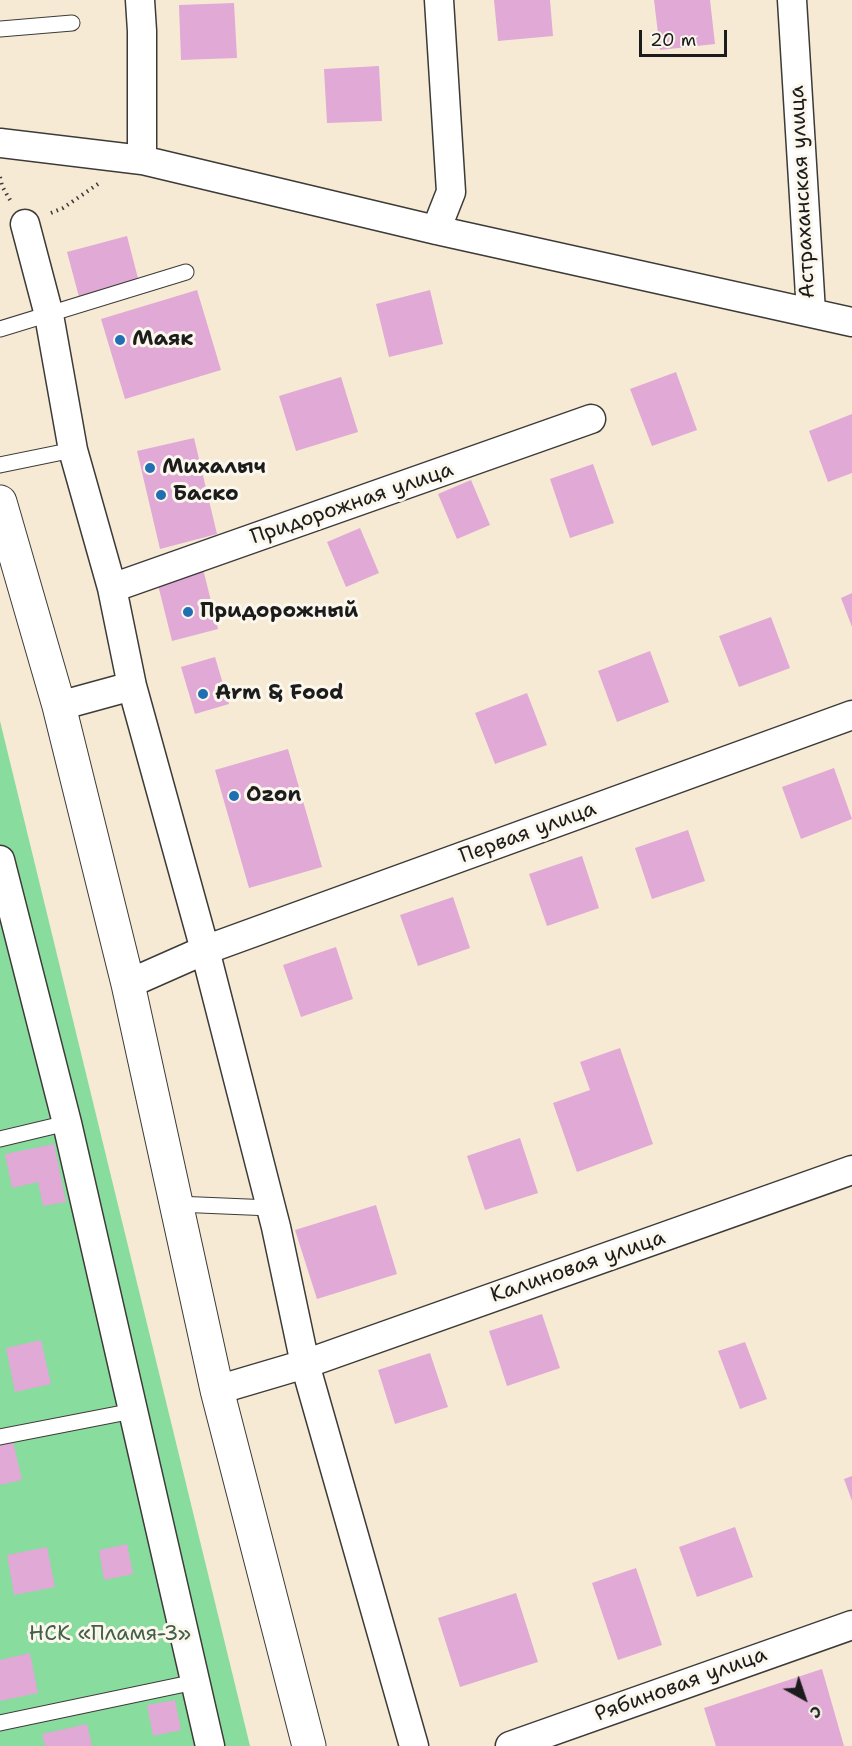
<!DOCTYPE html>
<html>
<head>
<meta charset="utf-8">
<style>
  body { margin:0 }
  #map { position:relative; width:852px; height:1746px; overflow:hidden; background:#f6ead4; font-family:"Shantell Sans",sans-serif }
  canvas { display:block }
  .north { position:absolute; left:774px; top:1668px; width:60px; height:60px; -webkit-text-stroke:4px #fbf7ec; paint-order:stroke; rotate:140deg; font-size:16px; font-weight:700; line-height:24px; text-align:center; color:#1c1c1c }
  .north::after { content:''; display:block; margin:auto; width:21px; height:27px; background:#1c1c1c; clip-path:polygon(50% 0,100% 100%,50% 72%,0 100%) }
  .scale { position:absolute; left:639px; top:30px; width:88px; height:27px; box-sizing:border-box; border:3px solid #1c1c1c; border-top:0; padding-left:8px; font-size:18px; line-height:21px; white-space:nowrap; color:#1c1c1c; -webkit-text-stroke:4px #fbf7ec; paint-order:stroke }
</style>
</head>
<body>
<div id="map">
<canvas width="852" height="1746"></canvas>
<div class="north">С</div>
<div class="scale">20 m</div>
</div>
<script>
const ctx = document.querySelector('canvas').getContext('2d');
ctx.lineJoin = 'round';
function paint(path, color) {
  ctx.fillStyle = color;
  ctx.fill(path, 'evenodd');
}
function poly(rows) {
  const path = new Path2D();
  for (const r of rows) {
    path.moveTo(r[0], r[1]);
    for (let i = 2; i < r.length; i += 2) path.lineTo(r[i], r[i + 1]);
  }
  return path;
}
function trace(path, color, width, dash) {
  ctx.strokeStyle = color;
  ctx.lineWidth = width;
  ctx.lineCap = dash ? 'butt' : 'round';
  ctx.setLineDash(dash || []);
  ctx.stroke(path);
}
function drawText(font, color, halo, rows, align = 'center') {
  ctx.font = font + ' "Shantell Sans",sans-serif';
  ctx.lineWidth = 6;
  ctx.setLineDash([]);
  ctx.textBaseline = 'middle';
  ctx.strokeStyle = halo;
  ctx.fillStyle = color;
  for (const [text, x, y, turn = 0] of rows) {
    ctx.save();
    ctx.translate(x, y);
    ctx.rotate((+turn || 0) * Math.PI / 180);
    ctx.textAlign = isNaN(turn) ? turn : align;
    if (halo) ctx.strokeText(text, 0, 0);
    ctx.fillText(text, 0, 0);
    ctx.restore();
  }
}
paint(poly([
  [0,721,250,1746,0,1746]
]), '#88dc9d');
paint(poly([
  [494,0,550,0,553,36,498,41],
  [654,0,710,0,715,44,660,50],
  [234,3,237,58,181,60,179,5],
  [379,66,382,121,327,123,324,69],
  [127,236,139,282,79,297,67,252],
  [197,290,221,370,125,399,101,319],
  [430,290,443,344,389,357,376,304],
  [676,372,697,430,652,446,630,389],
  [341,377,358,432,296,451,279,396],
  [852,414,852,473,828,482,809,431],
  [194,438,217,534,160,549,137,451],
  [593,464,614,523,570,538,550,479],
  [471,480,490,525,457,539,438,494],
  [360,528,379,573,346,587,327,542],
  [203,569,218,629,172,641,157,581],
  [852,593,852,627,841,598],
  [771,617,790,668,739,687,719,636],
  [650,651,669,702,617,722,598,671],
  [215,657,229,704,195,714,181,667],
  [527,693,547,745,495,764,475,713],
  [288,749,322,867,249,888,215,770],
  [834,768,852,819,801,839,782,787],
  [688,830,705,881,652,899,635,848],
  [582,856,599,908,547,926,529,874],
  [453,897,470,948,418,966,400,915],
  [336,947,353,999,301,1017,283,965],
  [620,1048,653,1144,577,1172,553,1103,590,1090,580,1062],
  [520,1138,538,1193,485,1210,467,1156],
  [54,1144,66,1202,43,1206,38,1182,12,1188,5,1154],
  [376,1205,397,1274,317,1299,295,1230],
  [542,1314,560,1368,507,1386,489,1331],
  [41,1340,51,1384,15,1392,6,1348],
  [745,1342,767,1399,740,1409,718,1351],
  [430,1353,448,1407,395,1424,378,1370],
  [12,1437,22,1480,0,1485,0,1440],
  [852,1476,852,1501,844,1479],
  [735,1527,753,1577,697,1597,679,1547],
  [127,1544,133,1574,104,1580,99,1550],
  [47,1547,55,1587,14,1595,7,1555],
  [636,1568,662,1645,618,1660,592,1583],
  [516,1593,538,1662,460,1687,438,1618],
  [30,1653,38,1693,0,1701,0,1660],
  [822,1669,844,1746,716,1746,704,1708],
  [175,1700,181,1730,153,1736,147,1705],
  [87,1724,92,1746,45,1746,42,1734]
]), '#e0a9d6');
const lane = poly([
  [0,29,72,23],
  [0,329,186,272],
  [0,465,73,450],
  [0,1139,67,1123],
  [176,1204,271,1208],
  [0,1437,133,1411],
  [0,1723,195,1682]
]);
const street = poly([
  [140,0,142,31,142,160],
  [792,0,811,312],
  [0,143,142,160,436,230,852,322],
  [25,224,49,315,73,450,112,588,132,686,205,950,276,1227,305,1364,414,1746],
  [436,230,451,192,439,0],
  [112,588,591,419],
  [59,706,132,686],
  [0,860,67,1123,210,1746],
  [128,984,205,950,852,715],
  [217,1390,305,1364,852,1170],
  [510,1746,852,1625]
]);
const secondary = poly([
  [0,502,59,706,128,984,217,1390,309,1746]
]);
trace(lane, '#3d3b38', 17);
trace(street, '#3d3b38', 31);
trace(secondary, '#3d3b38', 35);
trace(poly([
  [0,177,2,186,10,200],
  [51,213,63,208,98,184]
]), '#3d3b38', 4, [1.5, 4.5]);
trace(lane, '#fff', 15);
trace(street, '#fff', 28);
trace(secondary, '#fff', 33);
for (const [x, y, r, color] of [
  [120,340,6,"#1f6fb2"],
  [150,468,6,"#1f6fb2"],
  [161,495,6,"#1f6fb2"],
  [188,612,6,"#1f6fb2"],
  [203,694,6,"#1f6fb2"],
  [234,796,6,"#1f6fb2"]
]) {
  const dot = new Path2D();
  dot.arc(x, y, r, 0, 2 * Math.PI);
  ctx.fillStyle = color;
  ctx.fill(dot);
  trace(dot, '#fbf7ec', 2);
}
drawText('21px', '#1c1c1c', '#fbf7ec', [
  ["Астраханская улица",803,192,-93],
  ["Придорожная улица",352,504,-19],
  ["Первая улица",528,833,-20],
  ["Калиновая улица",578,1267,-19],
  ["Рябиновая улица",681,1685,-20]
]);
drawText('bold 21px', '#1c1c1c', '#fbf7ec', [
  ["Маяк",132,340],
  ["Михалыч",162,468],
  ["Баско",173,495],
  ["Придорожный",200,612],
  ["Arm & Food",215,694],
  ["Ozon",246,796]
], 'left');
drawText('21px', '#425f49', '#fbf7ec', [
  ["НСК «Пламя-3»",110,1635]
]);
</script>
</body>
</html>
